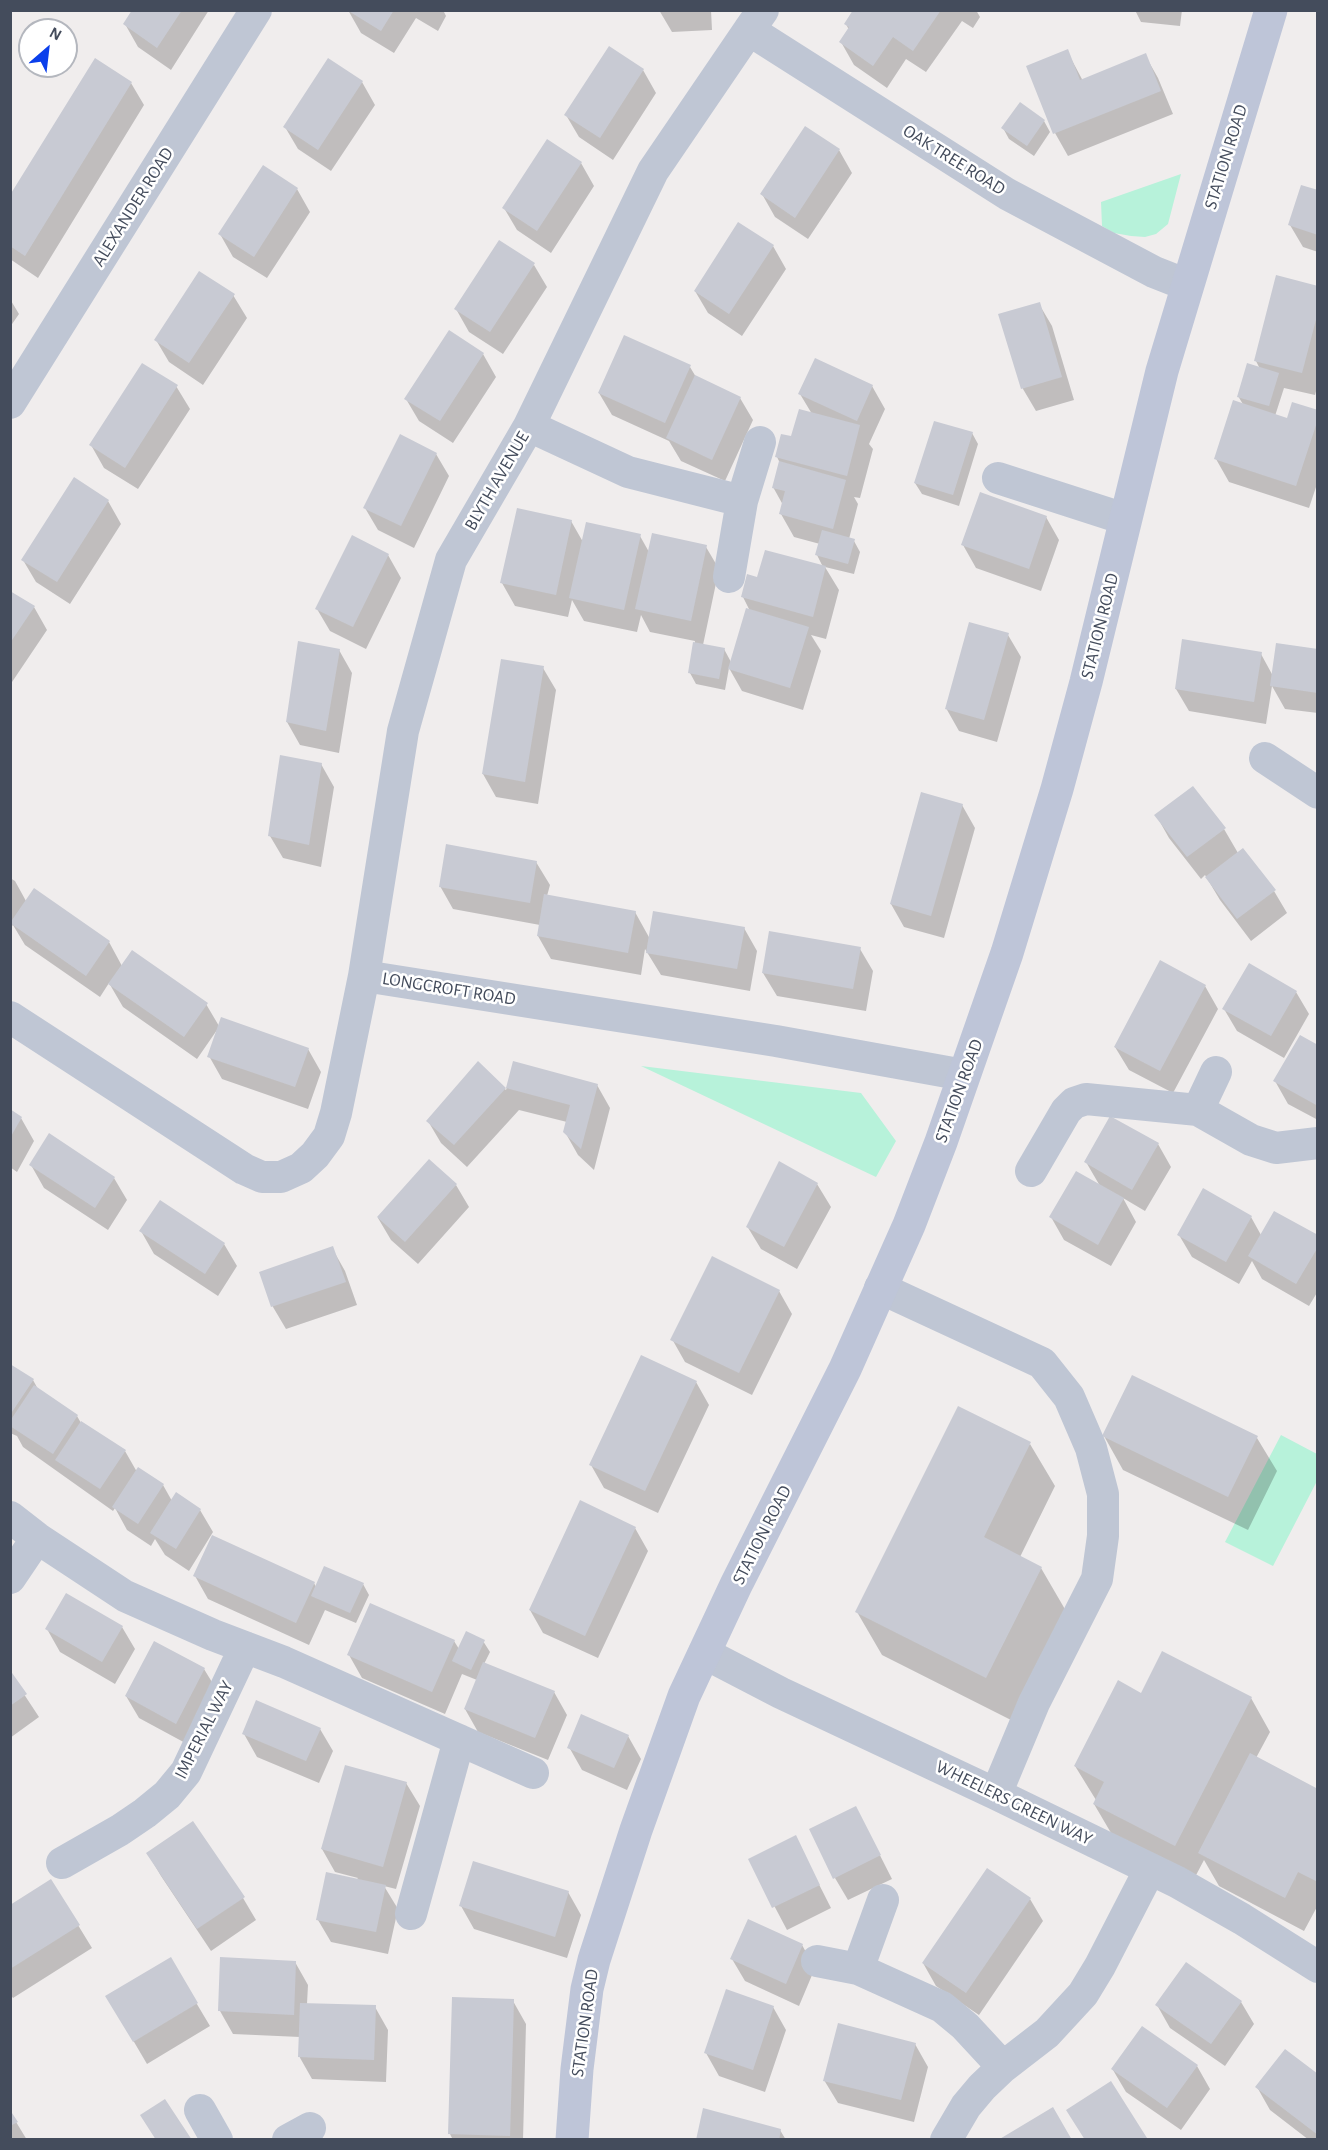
<!DOCTYPE html>
<html>
<head>
<meta charset="utf-8">
<style>
  body { margin:0 }
  #map { position:relative; width:1328px; height:2150px; overflow:hidden; background:#f0eded; font-family:"Alegreya Sans",sans-serif }
  canvas { display:block }
  .frame { position:absolute; inset:0; border:12px solid #444c5c; pointer-events:none }
  .north { position:absolute; left:18px; top:18px; width:60px; height:60px; box-sizing:border-box; background:#fff; border:2px solid #b4b7be; border-radius:50%; rotate:28deg; font-size:16px; font-weight:700; line-height:24px; text-align:center; color:#444c5c }
  .north::after { content:''; display:block; margin:auto; width:21px; height:27px; background:#0b3feb; clip-path:polygon(50% 0,100% 100%,50% 72%,0 100%) }
</style>
</head>
<body>
<div id="map">
<canvas width="1328" height="2150"></canvas>
<div class="frame"></div>
<div class="north">N</div>
</div>
<script>
const ctx = document.querySelector('canvas').getContext('2d');
ctx.lineJoin = 'round';
function paint(path, color) {
  ctx.fillStyle = color;
  ctx.fill(path, 'evenodd');
}
function poly(rows) {
  const path = new Path2D();
  for (const r of rows) {
    path.moveTo(r[0], r[1]);
    for (let i = 2; i < r.length; i += 2) path.lineTo(r[i], r[i + 1]);
  }
  return path;
}
function trace(path, color, width, dash) {
  ctx.strokeStyle = color;
  ctx.lineWidth = width;
  ctx.lineCap = dash ? 'butt' : 'round';
  ctx.setLineDash(dash || []);
  ctx.stroke(path);
}
function drawText(font, color, halo, rows, align = 'center') {
  ctx.font = font + ' "Alegreya Sans",sans-serif';
  ctx.lineWidth = 5;
  ctx.setLineDash([]);
  ctx.textBaseline = 'middle';
  ctx.strokeStyle = halo;
  ctx.fillStyle = color;
  for (const [text, x, y, turn = 0] of rows) {
    ctx.save();
    ctx.translate(x, y);
    ctx.rotate((+turn || 0) * Math.PI / 180);
    ctx.textAlign = isNaN(turn) ? turn : align;
    if (halo) ctx.strokeText(text, 0, 0);
    ctx.fillText(text, 0, 0);
    ctx.restore();
  }
}
paint(poly([
  [1181,174,1168,224,1156,234,1145,237,1131,236,1114,233,1102,226,1101,202],
  [641,1066,861,1093,896,1141,876,1177],
  [1281,1435,1317,1454,1317,1481,1273,1566,1225,1542]
]), '#b7f2da');
paint(poly([
  [134,10,209,10,171,70,138,47,125,24],
  [348,10,443,10,446,16,438,31,416,18,394,53,361,33],
  [659,10,711,10,712,30,672,32],
  [855,10,976,10,980,17,973,28,962,21,926,72,906,59,887,88,854,65,841,42,849,30,846,24],
  [1135,10,1182,10,1180,26,1141,22],
  [1067,51,1083,81,1145,55,1158,78,1173,114,1068,156,1055,133],
  [643,70,656,93,613,160,579,137,566,115],
  [362,82,375,105,331,171,298,149,285,127],
  [131,83,144,105,38,278,10,259,10,198],
  [1020,104,1044,121,1050,132,1034,156,1009,139,1003,128],
  [839,150,852,173,808,239,775,217,762,194],
  [581,163,594,186,551,253,517,230,504,208],
  [263,167,297,189,310,212,267,278,233,257,220,234],
  [1318,192,1318,252,1303,247,1290,225],
  [773,246,786,269,742,336,708,313,695,291],
  [534,265,547,287,503,354,469,332,456,309],
  [1318,287,1318,384,1315,395,1284,388,1275,416,1288,420,1318,412,1318,481,1309,508,1229,482,1216,459,1244,406,1238,396,1260,369,1256,361],
  [233,295,247,318,203,385,169,362,156,340],
  [10,299,19,314,10,327],
  [1039,304,1052,326,1074,400,1036,411,1023,389,1000,315],
  [483,354,496,377,453,443,419,421,406,399],
  [690,367,696,377,740,398,753,420,725,481,681,461,669,441,612,415,599,393],
  [176,386,190,409,138,489,104,468,91,445],
  [872,386,885,409,869,444,873,449,860,498,854,497,858,504,849,539,854,541,860,552,854,574,825,567,839,590,826,639,811,635,821,651,803,710,742,691,729,668,725,690,696,684,690,673,695,641,650,632,641,615,637,632,584,621,572,600,568,617,515,606,502,583,571,521,583,542,640,536,649,552,706,547,719,569,703,645,724,649,731,662,750,611,743,597,758,578,823,567,817,555,820,544,794,537,781,514,783,505,773,487,780,463,777,457,812,414,800,394],
  [972,433,978,444,959,506,922,494,915,483],
  [436,454,449,476,414,548,378,530,365,508],
  [74,480,108,501,121,524,70,604,36,582,23,560],
  [1046,517,1059,540,1041,591,976,568,963,545],
  [388,555,401,578,366,649,330,631,317,609],
  [10,592,34,607,47,630,10,685],
  [1008,635,1021,657,997,742,959,731,946,708],
  [339,650,352,673,339,753,300,745,287,722],
  [1318,651,1318,713,1285,709,1272,686,1266,724,1189,711,1176,689,1261,654,1273,676],
  [543,668,556,690,538,804,496,797,483,774],
  [321,764,334,787,321,867,283,858,270,836],
  [962,805,975,828,944,938,904,927,891,904],
  [1156,815,1224,829,1238,853,1274,891,1287,913,1251,941,1220,900,1205,875,1201,879,1169,838],
  [536,862,550,885,547,896,635,912,650,939,744,928,757,951,750,991,661,975,645,949,641,975,551,959,538,936,540,925,453,909,440,886],
  [10,878,15,881,26,901,109,942,122,966,206,1004,219,1026,308,1049,321,1072,308,1109,222,1079,209,1056,217,1030,197,1059,123,1007,109,983,100,997,25,945,13,925,10,928],
  [860,949,873,971,866,1011,777,996,763,973],
  [1205,986,1218,1009,1173,1093,1129,1070,1115,1047],
  [1296,992,1309,1014,1284,1058,1237,1031,1224,1009],
  [1318,1047,1318,1120,1288,1104,1275,1081],
  [514,1063,597,1085,610,1108,594,1170,578,1155,565,1132,567,1122,519,1110,467,1167,441,1143,428,1121,478,1064,506,1090],
  [10,1110,21,1118,34,1141,17,1172,10,1167],
  [1158,1144,1171,1167,1145,1211,1123,1198,1136,1222,1111,1266,1064,1240,1051,1217,1100,1186,1086,1162],
  [31,1165,114,1178,127,1200,108,1230,44,1188],
  [817,1184,831,1207,797,1269,761,1249,747,1226],
  [456,1185,469,1207,418,1264,391,1240,378,1218],
  [1251,1217,1261,1235,1318,1237,1318,1291,1309,1306,1262,1279,1252,1261,1239,1284,1192,1257,1179,1235],
  [141,1231,224,1244,237,1266,218,1296,154,1254],
  [332,1248,345,1271,357,1305,286,1329,273,1307,261,1273],
  [779,1291,792,1314,752,1395,685,1362,672,1339],
  [10,1365,33,1380,39,1391,77,1416,81,1423,125,1451,137,1472,163,1485,172,1501,200,1510,213,1532,189,1571,165,1555,155,1539,151,1546,127,1530,115,1508,113,1511,23,1447,17,1436,10,1433],
  [1133,1377,1257,1438,1277,1471,1248,1530,1123,1470,1104,1436],
  [696,1382,709,1405,658,1513,604,1488,591,1465],
  [1030,1444,1055,1486,1020,1557,1041,1568,1066,1611,1011,1720,882,1655,857,1612],
  [635,1528,648,1551,598,1658,543,1633,530,1610],
  [195,1576,314,1583,316,1587,363,1584,369,1595,356,1623,325,1610,309,1645,208,1599],
  [122,1627,135,1649,115,1684,60,1652,47,1629],
  [454,1641,459,1649,483,1641,490,1652,484,1664,554,1692,567,1715,548,1760,478,1732,465,1709,477,1680,462,1674,445,1714,362,1678,349,1655],
  [204,1669,218,1692,189,1745,139,1718,126,1696],
  [10,1673,39,1717,10,1738],
  [1142,1695,1251,1698,1270,1732,1256,1758,1318,1790,1318,1905,1304,1931,1219,1886,1204,1860,1194,1879,1114,1838,1094,1804,1096,1800,1075,1766],
  [320,1729,333,1751,319,1783,257,1757,244,1734],
  [628,1736,641,1759,627,1790,582,1770,569,1747],
  [406,1783,420,1806,396,1889,384,1886,398,1909,388,1954,331,1942,318,1920,358,1878,335,1872,322,1849],
  [856,1808,892,1879,848,1900,835,1878],
  [795,1837,831,1908,787,1930,750,1860],
  [148,1854,243,1898,256,1920,211,1951,161,1876],
  [51,1881,92,1948,13,1998,10,1994,10,1907],
  [568,1892,581,1915,567,1958,474,1929,461,1906],
  [1030,1899,1043,1921,979,2015,936,1986,923,1963],
  [802,1945,815,1968,799,2006,745,1981,732,1959],
  [170,1959,210,2026,147,2064,107,1996],
  [295,1962,308,1985,307,2004,375,2007,388,2030,386,2082,312,2079,299,2056,300,2037,233,2034,220,2011],
  [513,2001,526,2024,523,2140,453,2140,450,2134],
  [1241,2002,1254,2024,1225,2066,1170,2028,1157,2005],
  [773,2007,786,2030,765,2092,719,2076,706,2053],
  [915,2044,928,2067,914,2122,838,2103,824,2080],
  [1197,2066,1210,2089,1181,2130,1126,2092,1113,2070],
  [1318,2076,1318,2140,1309,2140,1270,2110,1257,2087],
  [10,2112,27,2140,10,2140],
  [780,2130,786,2140,697,2140]
]), '#0003');
paint(poly([
  [132,10,182,10,157,48,123,24],
  [347,10,394,10,381,31],
  [853,10,941,10,913,51,893,37,873,66,839,42,849,27,844,24],
  [609,46,644,69,600,138,564,115],
  [1068,49,1080,80,1146,53,1161,91,1053,134,1026,66],
  [95,58,132,82,25,256,10,246,10,195],
  [328,58,363,81,318,150,283,127],
  [1020,102,1045,120,1027,146,1001,128],
  [805,126,840,149,795,218,760,194],
  [547,139,582,162,537,231,502,208],
  [263,165,298,188,254,257,218,234],
  [1301,185,1318,190,1318,235,1288,225],
  [738,222,774,245,729,314,694,291],
  [499,240,535,263,490,332,454,309],
  [199,271,235,294,189,363,154,340],
  [1276,275,1318,286,1318,312,1302,373,1254,361],
  [1040,302,1062,377,1021,389,998,314],
  [449,330,484,353,440,421,404,399],
  [624,335,691,365,665,423,598,393],
  [815,358,873,385,857,421,798,394],
  [142,363,178,385,125,468,89,445],
  [1247,363,1279,373,1269,406,1237,397],
  [695,375,741,397,712,460,666,438],
  [1233,400,1287,418,1292,402,1318,410,1318,419,1296,486,1214,459],
  [799,409,860,425,847,476,775,457,781,434,791,436],
  [934,421,973,432,953,495,914,483],
  [400,434,437,453,401,526,363,508],
  [779,461,846,480,833,529,779,514,785,491,772,488],
  [74,477,109,500,57,582,21,560],
  [980,492,1047,516,1029,569,961,545],
  [517,508,572,520,556,595,500,583],
  [586,522,641,534,624,610,569,598],
  [822,530,855,539,848,564,815,555],
  [652,533,707,545,691,621,635,609],
  [352,535,389,554,353,627,315,609],
  [765,550,826,566,813,617,741,597,747,574,757,577],
  [10,591,35,606,10,643],
  [746,608,809,627,790,688,728,669],
  [969,622,1009,633,984,720,945,709],
  [1182,639,1262,652,1254,702,1175,689],
  [298,641,340,649,326,731,286,722],
  [693,642,725,648,719,679,688,673],
  [1276,643,1318,649,1318,693,1270,686],
  [501,659,544,666,525,782,482,774],
  [280,755,322,763,309,845,268,836],
  [1193,786,1226,828,1187,857,1154,815],
  [921,792,963,804,931,916,890,904],
  [446,844,537,861,530,903,439,887],
  [1243,848,1276,890,1237,919,1205,877],
  [34,888,110,941,86,976,10,923],
  [544,894,636,911,628,953,537,936],
  [653,911,745,927,737,969,646,953],
  [769,931,861,947,853,989,762,973],
  [132,950,208,1003,184,1037,108,984],
  [1160,960,1206,985,1160,1071,1114,1047],
  [1249,963,1297,991,1271,1036,1222,1009],
  [221,1017,309,1048,295,1087,207,1057],
  [1300,1035,1318,1045,1318,1106,1273,1081],
  [478,1061,506,1088,454,1145,426,1121],
  [513,1061,598,1084,581,1149,563,1132,570,1105,506,1088],
  [10,1109,22,1117,10,1138],
  [1110,1116,1159,1143,1132,1190,1084,1162],
  [49,1133,115,1177,95,1208,29,1165],
  [429,1159,457,1184,405,1242,377,1217],
  [779,1161,818,1183,784,1247,746,1227],
  [1076,1171,1124,1198,1098,1245,1049,1217],
  [1203,1188,1252,1216,1226,1262,1177,1235],
  [160,1200,225,1243,205,1274,139,1231],
  [1274,1211,1318,1235,1318,1247,1296,1284,1248,1256],
  [333,1246,346,1282,271,1307,259,1272],
  [712,1256,780,1290,739,1373,670,1340],
  [641,1355,697,1381,645,1491,589,1465],
  [10,1364,34,1379,10,1415],
  [1132,1375,1258,1436,1228,1497,1102,1436],
  [34,1385,78,1415,53,1454,10,1426,10,1421],
  [958,1406,1031,1442,984,1537,1042,1567,986,1678,855,1612],
  [81,1421,126,1450,100,1489,55,1460],
  [138,1467,164,1484,138,1524,112,1507],
  [176,1492,201,1509,176,1549,150,1533],
  [580,1500,636,1527,585,1636,529,1610],
  [212,1535,315,1582,296,1623,193,1576],
  [324,1566,364,1583,350,1613,311,1596],
  [66,1593,123,1626,102,1662,45,1629],
  [370,1603,455,1640,432,1692,347,1655],
  [466,1631,485,1640,471,1670,452,1661],
  [154,1641,205,1668,176,1724,125,1696],
  [1162,1651,1252,1697,1175,1846,1093,1804,1104,1782,1074,1766,1118,1680,1141,1693],
  [483,1662,555,1691,535,1738,464,1709],
  [10,1670,27,1694,10,1706],
  [256,1700,321,1728,306,1761,242,1734],
  [581,1714,629,1735,614,1768,567,1748],
  [1250,1753,1318,1789,1318,1882,1298,1872,1285,1898,1198,1853],
  [345,1765,407,1782,383,1867,321,1849],
  [856,1806,881,1855,833,1879,809,1829],
  [193,1821,245,1897,197,1929,146,1853],
  [796,1835,820,1885,772,1908,748,1859],
  [473,1861,569,1891,555,1937,459,1906],
  [987,1868,1031,1898,966,1993,922,1963],
  [326,1872,386,1885,376,1932,316,1920],
  [51,1879,80,1925,10,1969,10,1905],
  [748,1919,803,1944,786,1984,730,1959],
  [171,1957,198,2003,133,2042,105,1996],
  [220,1957,296,1961,294,2015,218,2011],
  [1186,1962,1242,2001,1211,2044,1155,2005],
  [726,1989,774,2006,753,2070,704,2053],
  [452,1997,514,1999,510,2136,448,2134],
  [300,2003,376,2005,374,2060,298,2057],
  [838,2023,916,2043,901,2100,823,2081],
  [1142,2026,1198,2065,1167,2108,1111,2069],
  [1285,2049,1318,2074,1318,2135,1255,2087],
  [1111,2081,1147,2138,1146,2140,1085,2140,1066,2110],
  [165,2099,192,2140,156,2140,140,2115],
  [1053,2107,1072,2140,998,2140],
  [703,2108,781,2129,779,2140,696,2140],
  [10,2110,18,2122,10,2126]
]), '#c8cad3');
trace(poly([
  [763,10,749,30,1007,194,1154,272,1187,285],
  [10,403,256,10],
  [529,426,628,472,742,501,760,442],
  [998,478,1125,519],
  [729,577,742,501],
  [1265,758,1318,793],
  [364,976,403,731,451,560,529,426,653,171,749,30],
  [10,1017,244,1169,262,1177,281,1177,301,1168,315,1155,329,1136,336,1113,364,976,776,1041,964,1075],
  [1198,1110,1216,1072],
  [1031,1171,1066,1111,1074,1103,1086,1099,1198,1110,1251,1140,1276,1148,1318,1143],
  [880,1288,1042,1363,1069,1397,1091,1448,1103,1494,1103,1536,1097,1579,1034,1703,996,1794],
  [10,1517,37,1538,125,1596,213,1635,284,1662,533,1773],
  [10,1578,37,1538],
  [704,1653,781,1693,996,1794,1177,1882,1242,1919,1318,1967],
  [62,1863,120,1830,145,1813,167,1795,186,1772,245,1647],
  [411,1914,459,1740],
  [817,1961,858,1969,942,2007,965,2026,1003,2067],
  [858,1969,883,1900],
  [200,2110,217,2140],
  [288,2140,310,2128],
  [946,2140,966,2106,982,2087,1003,2067,1047,2033,1083,1994,1100,1966,1150,1869]
]), '#bfc6d4', 32);
trace(poly([
  [572,2140,577,2069,587,1989,594,1960,636,1830,684,1696,736,1585,845,1369,909,1225,941,1142,1007,953,1057,789,1086,682,1162,371,1271,10]
]), '#bec5d8', 33);
drawText('18px', '#444c5c', '#fff', [
  ["STATION ROAD",1226,157,-73],
  ["OAK TREE ROAD",954,160,32],
  ["ALEXANDER ROAD",133,207,-58],
  ["BLYTH AVENUE",497,481,-60],
  ["STATION ROAD",1100,626,-76],
  ["LONGCROFT ROAD",449,989,9],
  ["STATION ROAD",959,1091,-70],
  ["STATION ROAD",762,1535,-63],
  ["IMPERIAL WAY",204,1730,-63],
  ["WHEELERS GREEN WAY",1014,1803,26],
  ["STATION ROAD",585,2023,-82]
]);
</script>
</body>
</html>
